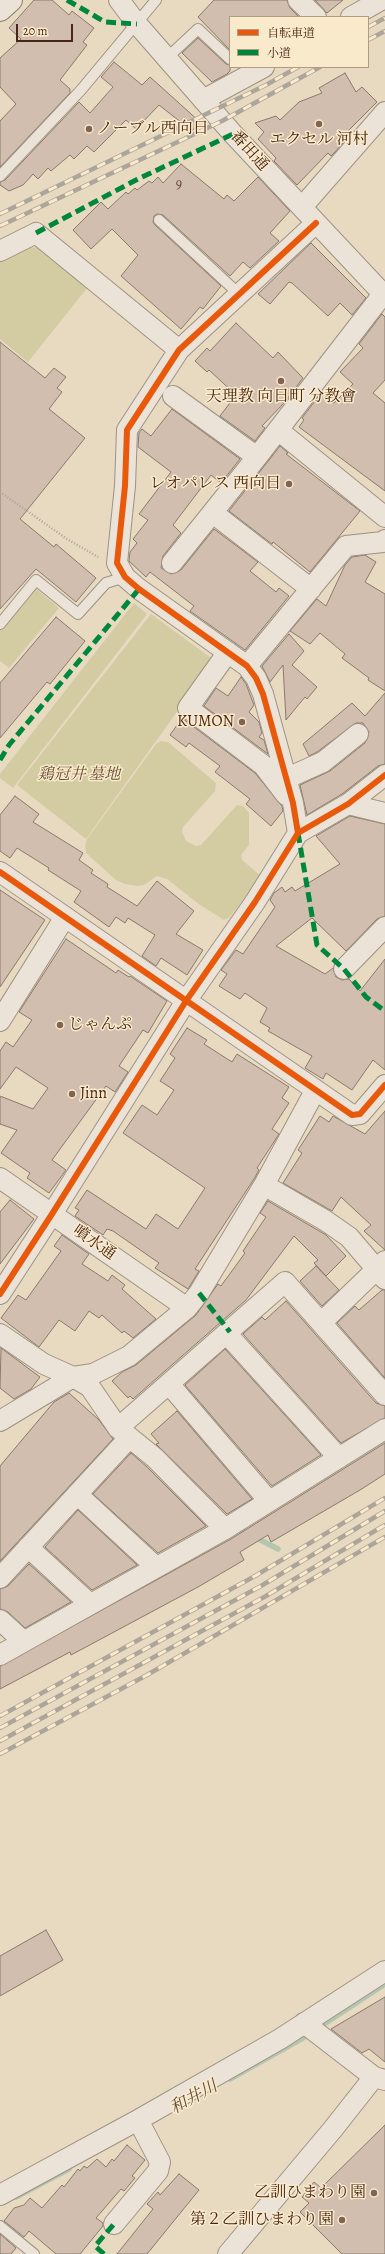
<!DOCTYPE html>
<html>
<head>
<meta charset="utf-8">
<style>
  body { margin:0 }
  #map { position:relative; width:385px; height:2254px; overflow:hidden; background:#e8dac1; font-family:Alegreya,"Noto Serif JP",serif }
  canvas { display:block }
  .legend { position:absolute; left:229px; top:16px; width:140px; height:52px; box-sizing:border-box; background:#faeacc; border:1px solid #b39b83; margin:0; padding:5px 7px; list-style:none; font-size:12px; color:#482515 }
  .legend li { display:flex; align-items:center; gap:8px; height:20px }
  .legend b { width:20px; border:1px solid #b39b83 }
  .scale { position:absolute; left:16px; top:24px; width:57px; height:18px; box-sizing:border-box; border:2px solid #482515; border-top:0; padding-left:5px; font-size:12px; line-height:14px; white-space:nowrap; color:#482515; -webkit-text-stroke:3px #faeacc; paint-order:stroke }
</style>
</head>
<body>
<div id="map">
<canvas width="385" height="2254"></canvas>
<ul class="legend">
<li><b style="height:5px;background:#e8590c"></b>自転車道</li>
<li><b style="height:5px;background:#00873e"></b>小道</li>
</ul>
<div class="scale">20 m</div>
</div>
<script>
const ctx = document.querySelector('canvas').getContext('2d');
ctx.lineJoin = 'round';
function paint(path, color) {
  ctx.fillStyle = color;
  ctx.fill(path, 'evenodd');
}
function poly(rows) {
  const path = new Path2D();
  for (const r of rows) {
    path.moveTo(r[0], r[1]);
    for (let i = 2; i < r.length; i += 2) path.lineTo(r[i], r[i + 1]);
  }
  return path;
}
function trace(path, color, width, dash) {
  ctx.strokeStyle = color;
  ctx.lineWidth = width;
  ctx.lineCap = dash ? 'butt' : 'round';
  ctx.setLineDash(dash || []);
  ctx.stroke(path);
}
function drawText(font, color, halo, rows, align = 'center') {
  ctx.font = font + ' Alegreya,"Noto Serif JP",serif';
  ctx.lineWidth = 3;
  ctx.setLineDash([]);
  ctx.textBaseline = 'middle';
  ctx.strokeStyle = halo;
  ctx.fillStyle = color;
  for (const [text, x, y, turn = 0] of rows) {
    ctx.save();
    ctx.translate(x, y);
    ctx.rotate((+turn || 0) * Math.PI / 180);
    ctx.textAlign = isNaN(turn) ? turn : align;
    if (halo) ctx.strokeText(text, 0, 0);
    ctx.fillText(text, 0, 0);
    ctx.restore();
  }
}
paint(poly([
  [28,247,41,248,88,287,28,362,0,339,0,262],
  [34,587,59,608,9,668,0,661,0,628],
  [134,603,147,614,13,788,0,778,0,774],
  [151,614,214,660,86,839,17,785],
  [161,741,168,742,216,783,215,791,183,827,182,832,186,841,196,846,201,845,237,805,243,806,249,813,249,845,241,855,242,860,261,876,230,917,224,920,200,905,167,879,157,876,144,885,138,886,125,884,116,880,86,853,85,846,87,839,156,744]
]), '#d3cca2');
trace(poly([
  [235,1527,278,1549],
  [230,2079,303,2038,385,1984],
  [16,2197,69,2169]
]), '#b4c6af', 5.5);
const building = poly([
  [34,0,52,0,69,15,72,11,94,28,83,42,87,45,60,80,70,89,70,93,0,167,0,121,16,104,0,87,0,58,21,39,9,28,34,0],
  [214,0,287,0,290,8,299,17,230,17,230,50,198,17,214,0],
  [315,0,343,0,327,13,315,0],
  [198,38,226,64,230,65,230,71,227,74,212,82,182,53,198,38],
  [114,62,142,85,150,77,200,122,192,131,159,105,136,129,126,120,94,152,87,146,74,159,70,155,51,171,48,168,38,179,33,174,23,185,9,191,0,185,0,182,5,180,79,102,90,113,113,87,101,77,114,62],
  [345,73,356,92,362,87,377,102,347,132,350,135,334,153,331,156,328,153,297,185,274,161,276,158,258,139,264,132,255,123,276,116,280,120,299,102,322,93,319,88,345,73],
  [181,164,224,199,227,195,234,201,258,177,290,211,270,233,279,241,250,268,243,262,230,276,163,215,157,214,154,216,153,222,155,225,221,286,203,309,200,307,181,329,121,276,138,255,112,229,91,249,73,230,101,202,108,209,126,192,128,194,135,188,137,190,149,181,152,183,158,177,163,183,181,164],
  [311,243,366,298,352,315,340,303,328,316,292,283,289,282,270,304,258,294,311,243],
  [382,314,385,317,385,380,373,393,385,403,385,491,299,427,304,420,302,418,321,393,334,403,353,384,340,372,363,348,359,344,382,314],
  [236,323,273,358,278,352,303,378,284,403,262,426,265,428,255,441,220,416,236,395,209,370,207,372,195,361,207,348,210,351,236,323],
  [0,342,45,378,54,368,66,377,57,388,62,392,49,409,85,438,20,519,54,547,56,544,96,578,76,602,36,569,0,609,0,342],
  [172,409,240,459,221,483,211,475,173,525,181,533,163,556,161,568,171,574,181,570,214,529,258,562,250,571,276,592,279,588,289,596,245,650,190,611,194,606,150,572,146,577,129,561,130,552,137,543,133,539,148,520,139,514,171,472,138,447,139,433,142,429,151,436,172,409],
  [280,446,288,453,286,454,360,511,310,572,273,542,272,544,229,511,280,446],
  [365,555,376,562,365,582,385,594,385,691,368,680,369,678,342,658,345,654,320,633,310,644,290,631,317,599,326,606,345,565,352,557,365,555],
  [56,617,85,641,50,684,47,682,0,738,0,683,56,617],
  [289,634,304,651,292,665,317,687,307,699,305,697,286,720,283,665,270,682,262,666,289,634],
  [241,677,246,684,254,705,249,712,259,722,262,733,259,737,264,740,268,754,204,706,216,688,228,696,241,677],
  [385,693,385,764,378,766,342,794,307,815,300,785,330,771,365,743,369,732,363,723,356,723,317,752,309,756,303,744,352,703,365,716,385,693],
  [182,718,255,773,282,806,283,811,271,826,246,804,250,799,215,772,220,766,189,743,186,747,170,735,182,718],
  [15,796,39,814,33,822,83,853,79,860,93,870,91,873,108,884,107,887,137,906,157,881,194,911,176,934,203,950,187,975,161,958,156,966,142,956,155,935,128,918,125,923,116,917,109,927,74,902,81,891,48,870,49,868,17,848,10,858,0,851,0,815,15,796],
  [350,816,385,824,385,916,377,919,346,951,312,918,276,946,325,974,333,968,336,977,342,980,349,979,360,991,385,959,385,1070,373,1060,352,1090,326,1073,323,1079,305,1068,312,1056,268,1031,270,1028,260,1022,267,1008,245,993,240,999,219,986,227,974,221,970,236,950,243,954,275,907,270,900,274,893,282,887,285,892,292,887,295,891,340,864,316,836,350,816],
  [0,890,45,920,0,987,0,890],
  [66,939,116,973,118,970,129,977,130,976,167,1001,148,1033,143,1030,119,1066,128,1072,115,1092,106,1086,52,1160,66,1170,49,1193,27,1178,30,1173,1,1153,17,1130,0,1124,0,1096,33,1109,48,1088,16,1067,0,1089,0,1051,6,1042,13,1047,32,1020,19,1012,66,939],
  [187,1028,207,1040,204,1044,232,1062,237,1054,289,1087,282,1098,289,1103,272,1129,279,1134,257,1168,259,1170,254,1179,195,1269,199,1271,188,1289,155,1268,159,1263,113,1231,107,1229,103,1235,75,1216,79,1210,75,1208,87,1190,146,1229,156,1214,178,1229,205,1188,123,1133,142,1105,157,1115,174,1090,160,1081,175,1058,170,1054,187,1028],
  [385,1111,385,1250,364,1231,371,1225,341,1197,332,1211,283,1183,302,1153,298,1150,320,1116,329,1122,333,1116,365,1134,385,1111],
  [10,1200,34,1219,0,1264,0,1212,10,1200],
  [268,1201,326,1235,346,1256,326,1276,314,1263,318,1260,294,1236,246,1300,133,1399,130,1396,128,1398,112,1381,122,1372,136,1365,196,1315,218,1284,221,1286,245,1253,243,1251,266,1217,260,1213,268,1201],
  [62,1235,89,1254,82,1264,108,1281,112,1275,125,1285,122,1289,156,1319,133,1338,124,1331,122,1333,102,1315,99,1318,89,1311,75,1331,59,1320,39,1347,1,1318,18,1295,26,1300,61,1251,54,1246,62,1235],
  [316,1266,339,1290,322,1306,300,1281,316,1266],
  [382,1290,385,1290,385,1378,337,1323,355,1306,359,1310,382,1290],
  [286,1301,376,1403,385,1406,385,1418,341,1443,243,1334,262,1317,265,1320,286,1301],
  [1,1348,40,1377,31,1389,14,1399,0,1388,1,1348],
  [225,1349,321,1455,272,1486,185,1385,225,1349],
  [69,1393,99,1420,113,1439,0,1561,0,1466,54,1402,69,1393],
  [177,1411,252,1499,227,1514,156,1444,159,1443,151,1434,177,1411],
  [385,1443,385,1474,360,1490,271,1542,268,1535,240,1552,244,1560,198,1587,71,1655,70,1652,0,1689,0,1666,231,1539,385,1443],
  [131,1453,147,1467,206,1526,158,1553,93,1494,131,1453],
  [78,1510,137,1565,92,1590,45,1547,78,1510],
  [29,1564,71,1602,25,1628,8,1612,0,1609,0,1589,8,1586,29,1564],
  [46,1930,63,1960,0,1996,0,1956,46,1930],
  [385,1997,385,2062,369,2049,362,2053,331,2029,385,1997],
  [385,2125,385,2254,342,2254,300,2212,309,2203,302,2197,314,2182,321,2188,385,2125],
  [127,2145,145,2160,132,2176,135,2178,124,2191,121,2189,96,2218,103,2223,103,2226,80,2254,56,2254,29,2231,24,2237,4,2221,14,2208,24,2205,30,2198,42,2208,62,2185,64,2187,78,2169,80,2171,84,2166,87,2168,97,2159,106,2167,112,2159,114,2161,127,2145],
  [179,2174,199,2190,147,2254,117,2254,153,2209,147,2204,158,2192,160,2195,179,2174],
  [0,2234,16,2248,11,2254,0,2254,0,2234]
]);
paint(building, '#d2beaf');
trace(building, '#877a6c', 1);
const lane = poly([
  [167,58,198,29,230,59],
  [0,176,81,90,156,0],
  [159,220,239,294],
  [0,624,36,580,78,614,106,583,125,577],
  [0,2226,34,2254]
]);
const street = poly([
  [119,0,137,24,233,134,385,296],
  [298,0,316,17],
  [351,17,381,0],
  [203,100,264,67],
  [302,207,385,112],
  [0,251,36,233,179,350],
  [173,396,257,457],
  [278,430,385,517],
  [213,513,311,589],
  [172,563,257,457,383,294],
  [228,652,188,708,263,765,286,795],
  [247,666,346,546,383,542,385,540],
  [285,779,323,762,358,734],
  [348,804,385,813],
  [298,833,293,803,263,694,256,678,247,666,139,589,125,577,117,563,125,486,127,430,179,350,316,223],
  [0,872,352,1115,360,1114,385,1085],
  [344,969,385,927],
  [0,1021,65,917],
  [0,1178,187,1308],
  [264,1185,326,1221,349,1237,385,1279],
  [0,1294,52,1214,186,1001,255,902,298,833,348,804,385,775],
  [322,1322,385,1261],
  [0,1334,44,1364,73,1377,90,1387,118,1428,155,1458,225,1529],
  [227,1334,339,1458],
  [169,1384,269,1501],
  [0,1421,73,1377,93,1374,129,1356,187,1308,199,1293,264,1185,315,1091],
  [118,1428,285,1282,385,1395],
  [77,1494,156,1567],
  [28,1547,90,1604],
  [0,1578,129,1438],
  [0,1620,23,1641],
  [0,1655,225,1529,385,1429],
  [304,2023,374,2077,385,2080],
  [0,2195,138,2120,280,2039,385,1971],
  [114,2224,158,2171,160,2162,138,2120],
  [228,2254,333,2129,374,2077]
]);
const secondary = poly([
  [0,10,11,0]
]);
trace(lane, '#9e9282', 12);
trace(street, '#9e9282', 22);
trace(secondary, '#877a6c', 24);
trace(poly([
  [0,492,67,539,98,557]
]), '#ada49a', 2.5, [1, 2]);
trace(lane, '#ebe3d7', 10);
trace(street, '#ebe3d7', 20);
trace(secondary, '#ebe3d7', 22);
const rail = poly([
  [368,27,385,18],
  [368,40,385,31],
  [0,214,266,85,298,67],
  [0,226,222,121,320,67],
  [0,1716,255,1576,385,1498],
  [0,1728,261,1586,385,1511],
  [0,1741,266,1596,385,1525],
  [0,1754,147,1675,385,1537]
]);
trace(rail, '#ada49a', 4.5);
trace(rail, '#faeacc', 3, [9]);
trace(poly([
  [67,0,105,22,137,24],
  [36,233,136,180,233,134],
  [0,760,9,745,139,589],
  [298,833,317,945,344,969,366,997,385,1011],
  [199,1293,230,1332],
  [104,2254,95,2246,114,2224]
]), '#00873e', 5, [10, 5]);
trace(poly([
  [298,833,293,803,263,694,256,678,247,666,139,589,125,577,117,563,125,486,127,430,179,350,316,223],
  [0,872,352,1115,360,1114,385,1085],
  [0,1294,52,1214,186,1001,255,902,298,833,348,804,385,775]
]), '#e8590c', 6);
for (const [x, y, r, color] of [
  [319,124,4,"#806451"],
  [89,129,4,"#806451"],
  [281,381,4,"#806451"],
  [289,484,4,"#806451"],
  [242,722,4,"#806451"],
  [60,1025,4,"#806451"],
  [72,1094,4,"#806451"],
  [374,2193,4,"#806451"],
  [342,2220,4,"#806451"]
]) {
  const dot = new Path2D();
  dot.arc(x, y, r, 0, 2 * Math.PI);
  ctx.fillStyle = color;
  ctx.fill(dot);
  trace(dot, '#faeacc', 1.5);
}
drawText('14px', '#6a4b3c', null, [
  ["9",179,185]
]);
drawText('16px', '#482515', '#faeacc', [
  ["ノーブル西向日",97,129,"left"],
  ["エクセル 河村",319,140,"center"],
  ["天理教 向日町 分教會",281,397,"center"],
  ["レオパレス 西向日",281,484],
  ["KUMON",234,722],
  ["じゃんぷ",68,1025,"left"],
  ["Jinn",80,1094,"left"],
  ["乙訓ひまわり園",366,2193],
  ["第２乙訓ひまわり園",334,2220]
], 'right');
drawText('16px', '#482515', '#faeacc', [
  ["番田通",249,151,48],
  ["噴水通",94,1243,35]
]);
drawText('italic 16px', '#664c32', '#faeacc', [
  ["鶏冠井 墓地",79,775]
]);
drawText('italic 17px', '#5e4b3a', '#faeacc', [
  ["和井川",194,2098,-29]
]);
</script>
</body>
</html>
